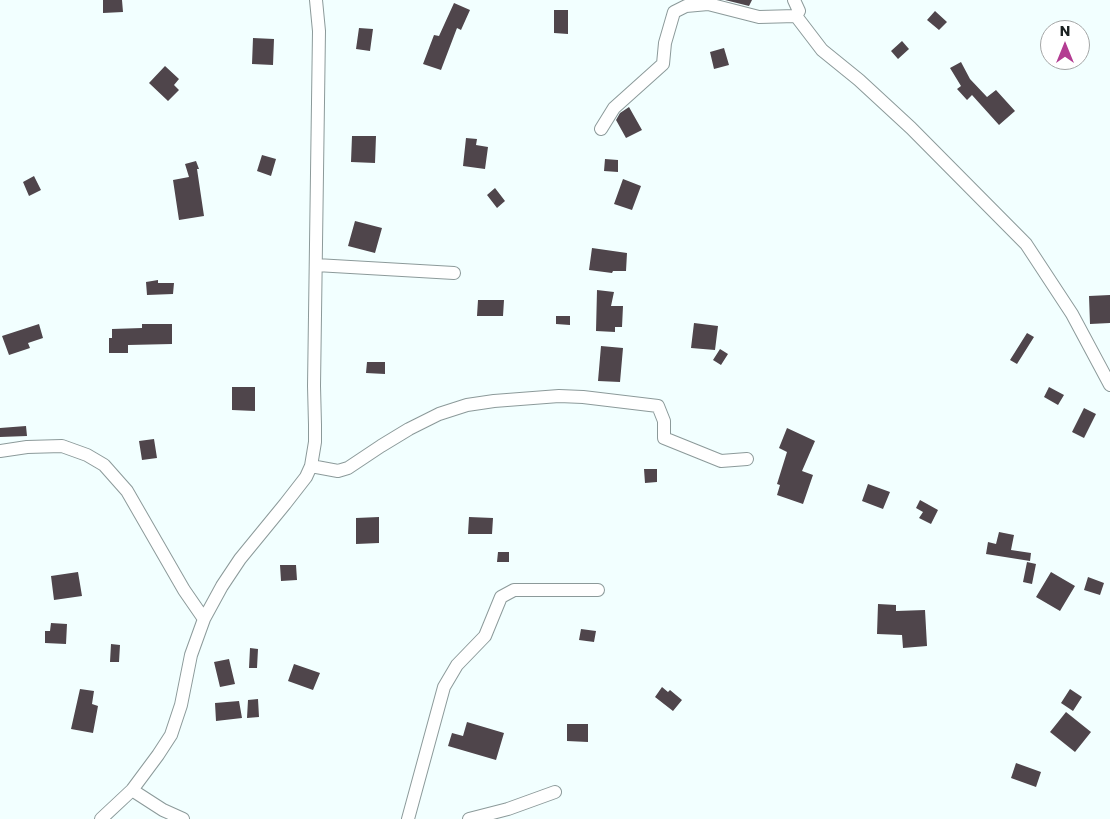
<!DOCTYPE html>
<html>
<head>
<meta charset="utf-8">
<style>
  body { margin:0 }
  #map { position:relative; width:1110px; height:819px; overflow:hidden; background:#f2ffff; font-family:Poppins,sans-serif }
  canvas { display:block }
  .north { position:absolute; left:1040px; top:20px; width:50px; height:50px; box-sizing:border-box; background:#fff; border:1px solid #a4a6a6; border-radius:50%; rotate:0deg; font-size:14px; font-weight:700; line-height:20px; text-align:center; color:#1b2121 }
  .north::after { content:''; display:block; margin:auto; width:18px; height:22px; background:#b33c92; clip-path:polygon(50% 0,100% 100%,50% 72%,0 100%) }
</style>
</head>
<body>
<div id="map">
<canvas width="1110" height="819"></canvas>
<div class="north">N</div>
</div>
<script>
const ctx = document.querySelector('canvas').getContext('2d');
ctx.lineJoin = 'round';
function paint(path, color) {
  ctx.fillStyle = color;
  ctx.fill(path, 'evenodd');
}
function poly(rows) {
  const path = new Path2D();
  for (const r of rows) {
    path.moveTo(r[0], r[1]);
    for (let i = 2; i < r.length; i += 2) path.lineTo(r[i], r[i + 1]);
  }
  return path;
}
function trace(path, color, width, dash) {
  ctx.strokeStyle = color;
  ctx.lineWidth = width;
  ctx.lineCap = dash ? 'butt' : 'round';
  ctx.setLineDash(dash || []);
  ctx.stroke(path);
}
paint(poly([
  [103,0,122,0,123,12,103,13],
  [725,0,752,0,749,6],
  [454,3,470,10,461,30,457,28,441,70,423,64,434,35,439,36],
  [554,10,568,10,568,34,554,33],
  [935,11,947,22,939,30,927,20],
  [359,28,373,29,370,51,356,49],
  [253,38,274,39,273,65,252,64],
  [902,41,909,49,898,59,891,51],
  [724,48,729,65,714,69,710,52],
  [961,62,970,79,987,97,996,90,1015,111,999,125,972,95,967,100,957,89,961,86,950,68],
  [165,66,179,79,174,85,179,90,168,101,149,83],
  [629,107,642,130,626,138,616,120,620,113],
  [352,136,376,136,375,163,351,162],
  [466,138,477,139,476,145,488,147,485,169,463,166],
  [262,155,276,159,271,176,257,171],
  [605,159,618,160,618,172,604,171],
  [196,161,199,169,197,169,204,216,179,220,173,180,189,177,185,164],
  [34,176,41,190,29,196,23,182],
  [623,179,641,186,632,210,614,204],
  [495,188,505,201,497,208,487,195],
  [355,221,382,228,375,253,348,246],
  [592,248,627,253,626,271,613,271,612,273,589,270],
  [158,280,158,283,174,283,173,294,147,295,146,282],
  [597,290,614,292,611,306,623,306,622,327,615,327,615,332,596,331],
  [1110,295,1110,323,1090,324,1089,296],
  [478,300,504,300,503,316,477,316],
  [556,316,570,316,570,325,556,324],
  [694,323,718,326,715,350,691,348],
  [39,324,43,338,28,343,30,348,9,355,2,336],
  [142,324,172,324,172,344,128,345,128,353,109,353,109,338,112,338,112,329,142,328],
  [1027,333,1034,337,1017,364,1010,360],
  [601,346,623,348,620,382,598,381],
  [720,349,728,354,721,365,713,360],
  [367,362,385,362,385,374,366,373],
  [232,387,255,387,255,411,232,410],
  [1049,387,1064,395,1058,405,1044,397],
  [1084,408,1096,414,1084,438,1072,432],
  [26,426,27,436,0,437,0,428],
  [787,428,815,441,802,471,813,475,803,504,777,495,780,485,777,484,787,452,779,448],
  [154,439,157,458,142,460,139,441],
  [644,469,657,469,657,482,645,483],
  [868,484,890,492,883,509,862,501],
  [920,500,938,510,931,524,919,518,923,512,916,508],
  [379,517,379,543,356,544,356,518],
  [469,517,493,518,492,534,468,534],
  [999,532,1014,535,1011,550,1031,553,1030,561,986,554,988,542,996,544],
  [498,552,509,552,509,562,497,562],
  [1027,562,1036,564,1032,584,1023,582],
  [280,565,296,565,297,580,281,581],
  [78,572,82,596,54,600,51,576],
  [1051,572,1075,586,1060,611,1036,597],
  [1088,577,1104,583,1100,595,1084,590],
  [878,604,896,605,896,611,925,610,927,646,903,648,902,635,877,634],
  [51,623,67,624,66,644,45,643,45,631,50,631],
  [581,629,596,631,594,642,579,640],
  [111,644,120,645,119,662,110,662],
  [250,648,258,649,257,668,249,668],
  [229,659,235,684,220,687,214,662],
  [294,664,320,673,313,690,288,681],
  [662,687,668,692,670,690,682,700,673,711,655,697],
  [80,689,94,691,92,704,98,706,93,733,71,729],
  [1070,689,1082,697,1073,711,1061,703],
  [258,699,259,717,247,718,248,700],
  [239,701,242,718,216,721,215,703],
  [1066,712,1091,732,1075,752,1050,732],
  [467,722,504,733,496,760,448,746,452,733,463,736],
  [567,724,588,724,588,742,567,741],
  [1016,763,1041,772,1036,787,1011,778]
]), '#4f454b');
const minor = poly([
  [794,0,799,11,796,16,822,50,859,80,911,128,1026,244,1072,314,1110,385],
  [601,129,614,108,663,64,665,43,674,12,686,6,708,4,759,17,796,16],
  [316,265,454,273],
  [0,451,27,447,62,446,87,455,104,465,127,491,184,590,204,619],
  [311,466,338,471,348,468,381,446,409,429,439,414,467,405,494,401,559,396,583,397,658,406,664,421,664,438,721,461,747,459],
  [132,790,163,810,183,819],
  [101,819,132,790,158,755,171,735,181,705,191,655,204,619,222,586,240,559,285,504,306,477,311,466,315,442,315,425,314,386,319,31,316,0],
  [408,819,444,687,457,665,485,636,501,597,514,590,598,590],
  [469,819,508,809,555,792]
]);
trace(minor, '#8c9a9a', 14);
trace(minor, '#fff', 12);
</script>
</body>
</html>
